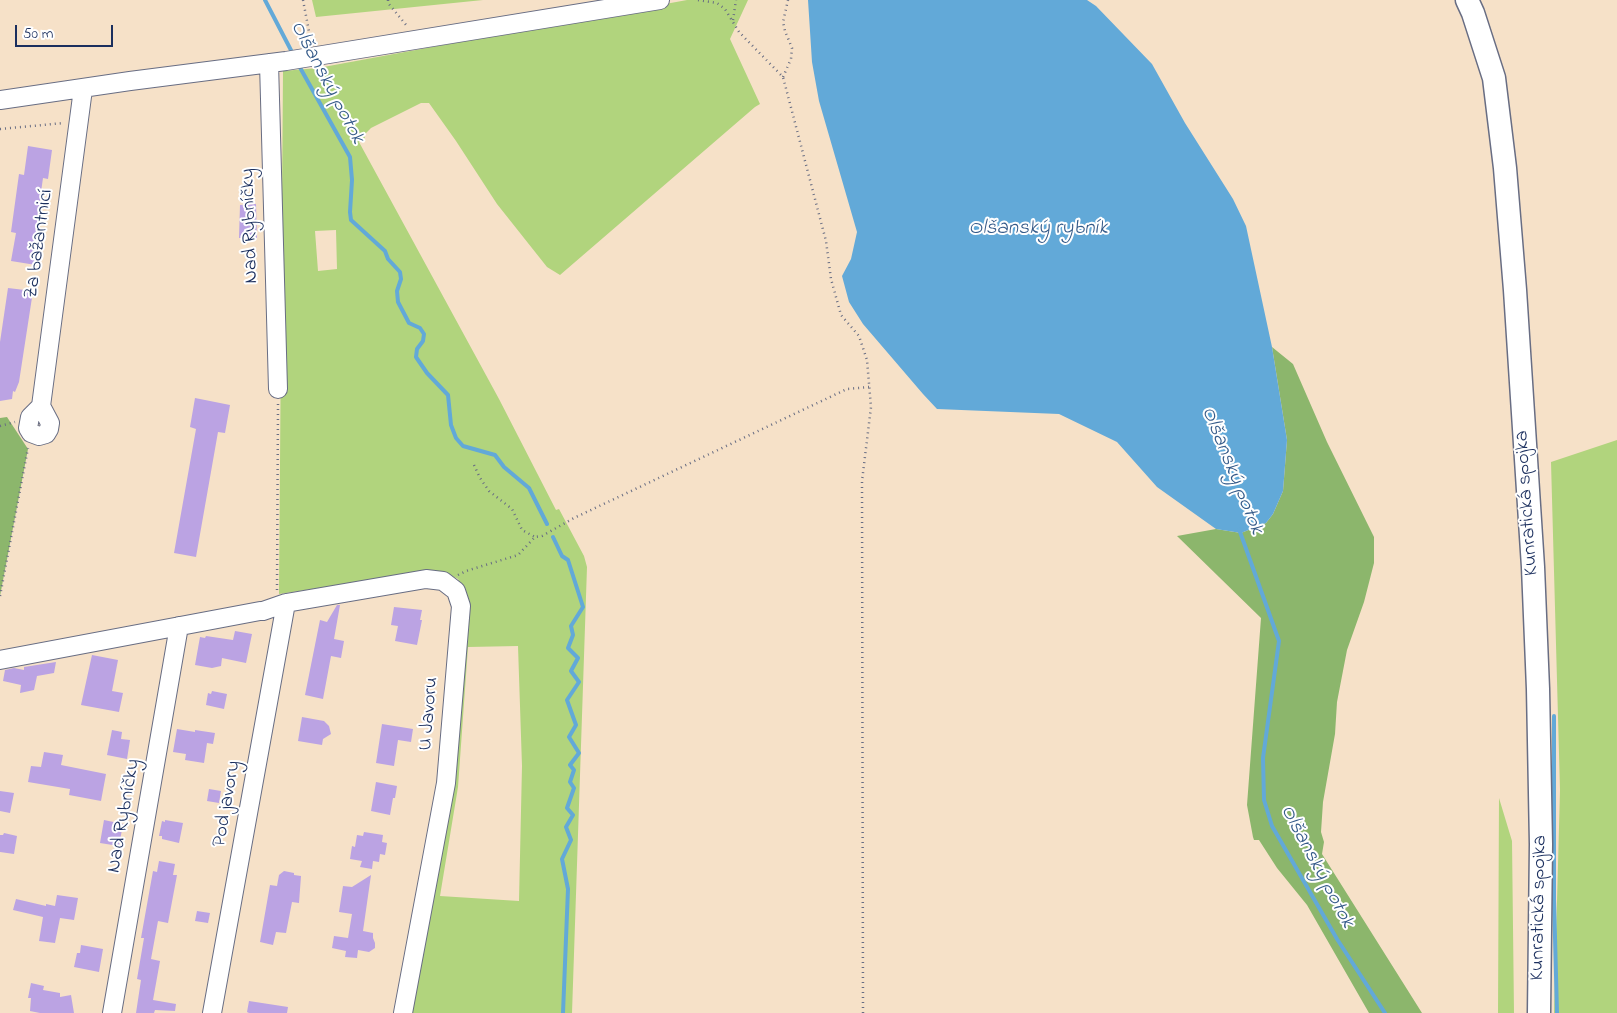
<!DOCTYPE html>
<html>
<head>
<meta charset="utf-8">
<style>
  body { margin:0 }
  #map { position:relative; width:1617px; height:1013px; overflow:hidden; background:#f6e1c8; font-family:"Indie Flower",sans-serif }
  canvas { display:block }
  .scale { position:absolute; left:15px; top:25px; width:98px; height:22px; box-sizing:border-box; border:2px solid #1b2f5e; border-top:0; padding-left:6px; font-size:15px; line-height:18px; white-space:nowrap; color:#1b2f5e; -webkit-text-stroke:4px #fff; paint-order:stroke }
</style>
</head>
<body>
<div id="map">
<canvas width="1617" height="1013"></canvas>
<div class="scale">50 m</div>
</div>
<script>
const ctx = document.querySelector('canvas').getContext('2d');
ctx.lineJoin = 'round';
function paint(path, color) {
  ctx.fillStyle = color;
  ctx.fill(path, 'evenodd');
}
function poly(rows) {
  const path = new Path2D();
  for (const r of rows) {
    path.moveTo(r[0], r[1]);
    for (let i = 2; i < r.length; i += 2) path.lineTo(r[i], r[i + 1]);
  }
  return path;
}
function trace(path, color, width, dash) {
  ctx.strokeStyle = color;
  ctx.lineWidth = width;
  ctx.lineCap = dash ? 'butt' : 'round';
  ctx.setLineDash(dash || []);
  ctx.stroke(path);
}
function drawText(font, color, halo, rows, align = 'center') {
  ctx.font = font + ' "Indie Flower",sans-serif';
  ctx.lineWidth = 4;
  ctx.setLineDash([]);
  ctx.textBaseline = 'middle';
  ctx.strokeStyle = halo;
  ctx.fillStyle = color;
  for (const [text, x, y, turn = 0] of rows) {
    ctx.save();
    ctx.translate(x, y);
    ctx.rotate((+turn || 0) * Math.PI / 180);
    ctx.textAlign = isNaN(turn) ? turn : align;
    if (halo) ctx.strokeText(text, 0, 0);
    ctx.fillText(text, 0, 0);
    ctx.restore();
  }
}
paint(poly([
  [312,0,483,0,316,17],
  [687,0,748,0,730,39,760,104,755,107,560,275,547,267,497,204,456,141,429,103,421,103,371,128,364,135,365,138,359,142,499,399,556,510,559,509,584,556,587,567,572,1013,412,1013,454,783,469,601,458,579,442,571,419,573,279,594,283,71,318,68],
  [336,230,337,269,318,271,315,231],
  [518,646,522,766,519,901,440,896,458,787,468,647],
  [1617,440,1617,1013,1554,1013,1560,790,1551,462],
  [1499,798,1512,841,1514,1013,1498,1013]
]), '#b1d47d');
paint(poly([
  [1272,347,1293,364,1327,442,1374,537,1374,563,1364,602,1347,650,1337,702,1335,734,1323,802,1321,832,1324,842,1322,854,1422,1013,1369,1013,1307,905,1277,868,1259,840,1254,840,1253,837,1247,805,1261,618,1177,536,1216,529,1241,533,1266,523,1273,514,1283,491,1287,440],
  [7,417,28,449,0,596,0,418]
]), '#8cb66c');
paint(poly([
  [808,0,1087,0,1096,6,1152,64,1185,123,1233,199,1246,226,1272,347,1287,440,1283,491,1273,514,1266,523,1241,533,1216,529,1157,487,1117,442,1059,414,937,409,923,394,863,324,849,302,842,276,851,259,857,232,819,101,812,62]
]), '#62a9d8');
trace(poly([
  [265,0,294,56],
  [298,64,350,157,352,180,350,212,351,220,385,251,388,259,400,272,401,279,397,291,398,302,409,323,420,328,424,334,423,341,417,349,416,357,427,373,448,395,451,425,456,438,463,446,495,455,504,467,529,488,547,524],
  [1239,529,1279,641,1263,758,1264,800,1272,826,1337,939,1385,1013],
  [553,537,562,556,568,560,583,607,571,626,573,635,568,648,578,658,571,671,579,682,567,700,576,725,569,737,579,753,570,765,574,770,570,782,574,788,567,808,573,815,566,827,571,840,562,859,568,889,563,1013],
  [1554,716,1554,899,1557,1013]
]), '#62a9d8', 4);
paint(poly([
  [28,146,52,150,48,179,43,178,41,192,36,235,40,235,36,265,11,261,16,233,11,232,19,174,24,175],
  [256,204,257,238,239,238,240,205],
  [8,288,33,291,19,382,15,392,13,391,12,399,0,401,0,342],
  [195,398,230,405,225,433,218,432,196,557,174,553,196,429,190,427],
  [337,605,340,605,334,639,344,641,341,658,331,656,323,699,305,695,320,620,327,622],
  [394,607,422,610,420,620,422,620,417,645,395,641,398,626,391,625],
  [235,631,252,634,246,663,222,658,221,666,212,668,195,665,200,637,205,638,206,636,233,640],
  [92,655,118,660,112,691,123,693,119,712,81,705],
  [56,662,54,673,37,676,34,690,20,693,21,685,3,681,5,670,14,668,24,670,24,667],
  [212,691,227,694,224,709,206,705,208,693,211,694],
  [302,717,324,721,329,726,331,734,323,739,322,745,298,741],
  [382,724,413,729,411,742,398,740,394,766,376,763],
  [177,729,195,732,195,730,215,733,213,744,207,743,204,763,185,760,186,754,173,752],
  [112,730,122,732,121,739,130,740,127,759,107,755],
  [44,752,63,755,61,765,106,774,101,801,69,795,70,789,28,782,31,766,41,767],
  [376,782,397,786,395,798,393,798,390,815,371,811],
  [209,789,221,791,219,803,207,801],
  [0,791,14,793,10,813,0,811],
  [104,820,123,824,119,846,100,843],
  [165,820,183,823,179,843,162,839,162,836,159,836,162,821,165,822],
  [364,832,383,835,382,842,387,843,385,855,380,854,379,862,373,861,372,869,360,867,362,861,350,859,352,846,355,847,357,835,363,836],
  [4,833,17,836,14,854,0,852,0,835,3,835],
  [159,861,175,864,173,875,177,875,168,923,158,921,151,959,160,961,153,1000,176,1004,175,1011,155,1010,154,1013,136,1013,141,980,137,979,144,938,141,938,153,871,157,872],
  [284,871,294,873,294,875,301,876,299,903,292,902,286,933,276,932,273,945,260,942,270,885,277,886,279,875],
  [371,875,363,931,373,933,373,938,375,943,375,948,369,952,358,950,357,958,345,957,346,951,332,948,334,936,348,938,352,914,339,912,343,886,352,887],
  [57,895,78,898,74,920,60,918,55,943,39,941,43,917,13,910,16,899,46,906,46,904,55,906],
  [197,911,210,913,208,923,195,921],
  [81,945,103,949,99,972,74,967,77,953,80,953],
  [31,983,44,986,43,990,60,993,60,997,71,995,74,1013,40,1013,30,1011,31,998,28,998],
  [249,1001,288,1007,287,1013,249,1013,247,1012]
]), '#bba3e3');
const minor = poly([
  [269,63,278,389],
  [0,100,130,81,286,61,660,0],
  [41,406,30,417,28,428,31,433,39,436,46,434,49,429,50,423,41,406,83,89],
  [263,611,286,603,426,579,443,581,456,591,461,606,446,783,403,1013],
  [0,660,260,611],
  [112,1013,179,626],
  [212,1013,286,603]
]);
const major = poly([
  [1467,0,1473,13,1494,78,1505,168,1515,290,1533,567,1538,689,1541,844,1539,1013]
]);
trace(minor, '#686d83', 20);
trace(major, '#686d83', 25);
trace(poly([
  [303,0,311,42],
  [388,0,388,3,407,26],
  [698,0,717,3,725,9,739,32,783,77,826,241,831,279,841,315,859,336,867,360,871,407,862,481,863,1013],
  [733,20,736,0],
  [783,77,791,59,792,48,785,31,783,22,788,0],
  [0,129,64,123],
  [0,426,15,422],
  [474,465,480,478,489,491,512,509,522,530,535,537],
  [458,575,466,571,518,555,535,537,542,536,574,518,847,389,869,387],
  [277,590,278,403],
  [0,596,28,448]
]), '#686d83', 2.5, [1, 4]);
trace(minor, '#fff', 18);
trace(major, '#fff', 22);
drawText('20px', '#1b2f5e', '#fff', [
  ["Nad Rybníčky",251,226,-92],
  ["Za bažantnicí",40,244,-82],
  ["Kunratická spojka",1528,503,-94],
  ["U Javoru",430,714,-85],
  ["Pod javory",228,804,-80],
  ["Nad Rybníčky",125,816,-80],
  ["Kunratická spojka",1540,908,-89]
]);
drawText('italic 21px', '#345a89', '#fff', [
  ["Olšanský potok",326,83,62],
  ["Olšanský rybník",1038,230],
  ["Olšanský potok",1231,471,68],
  ["Olšanský potok",1316,867,62]
]);
</script>
</body>
</html>
